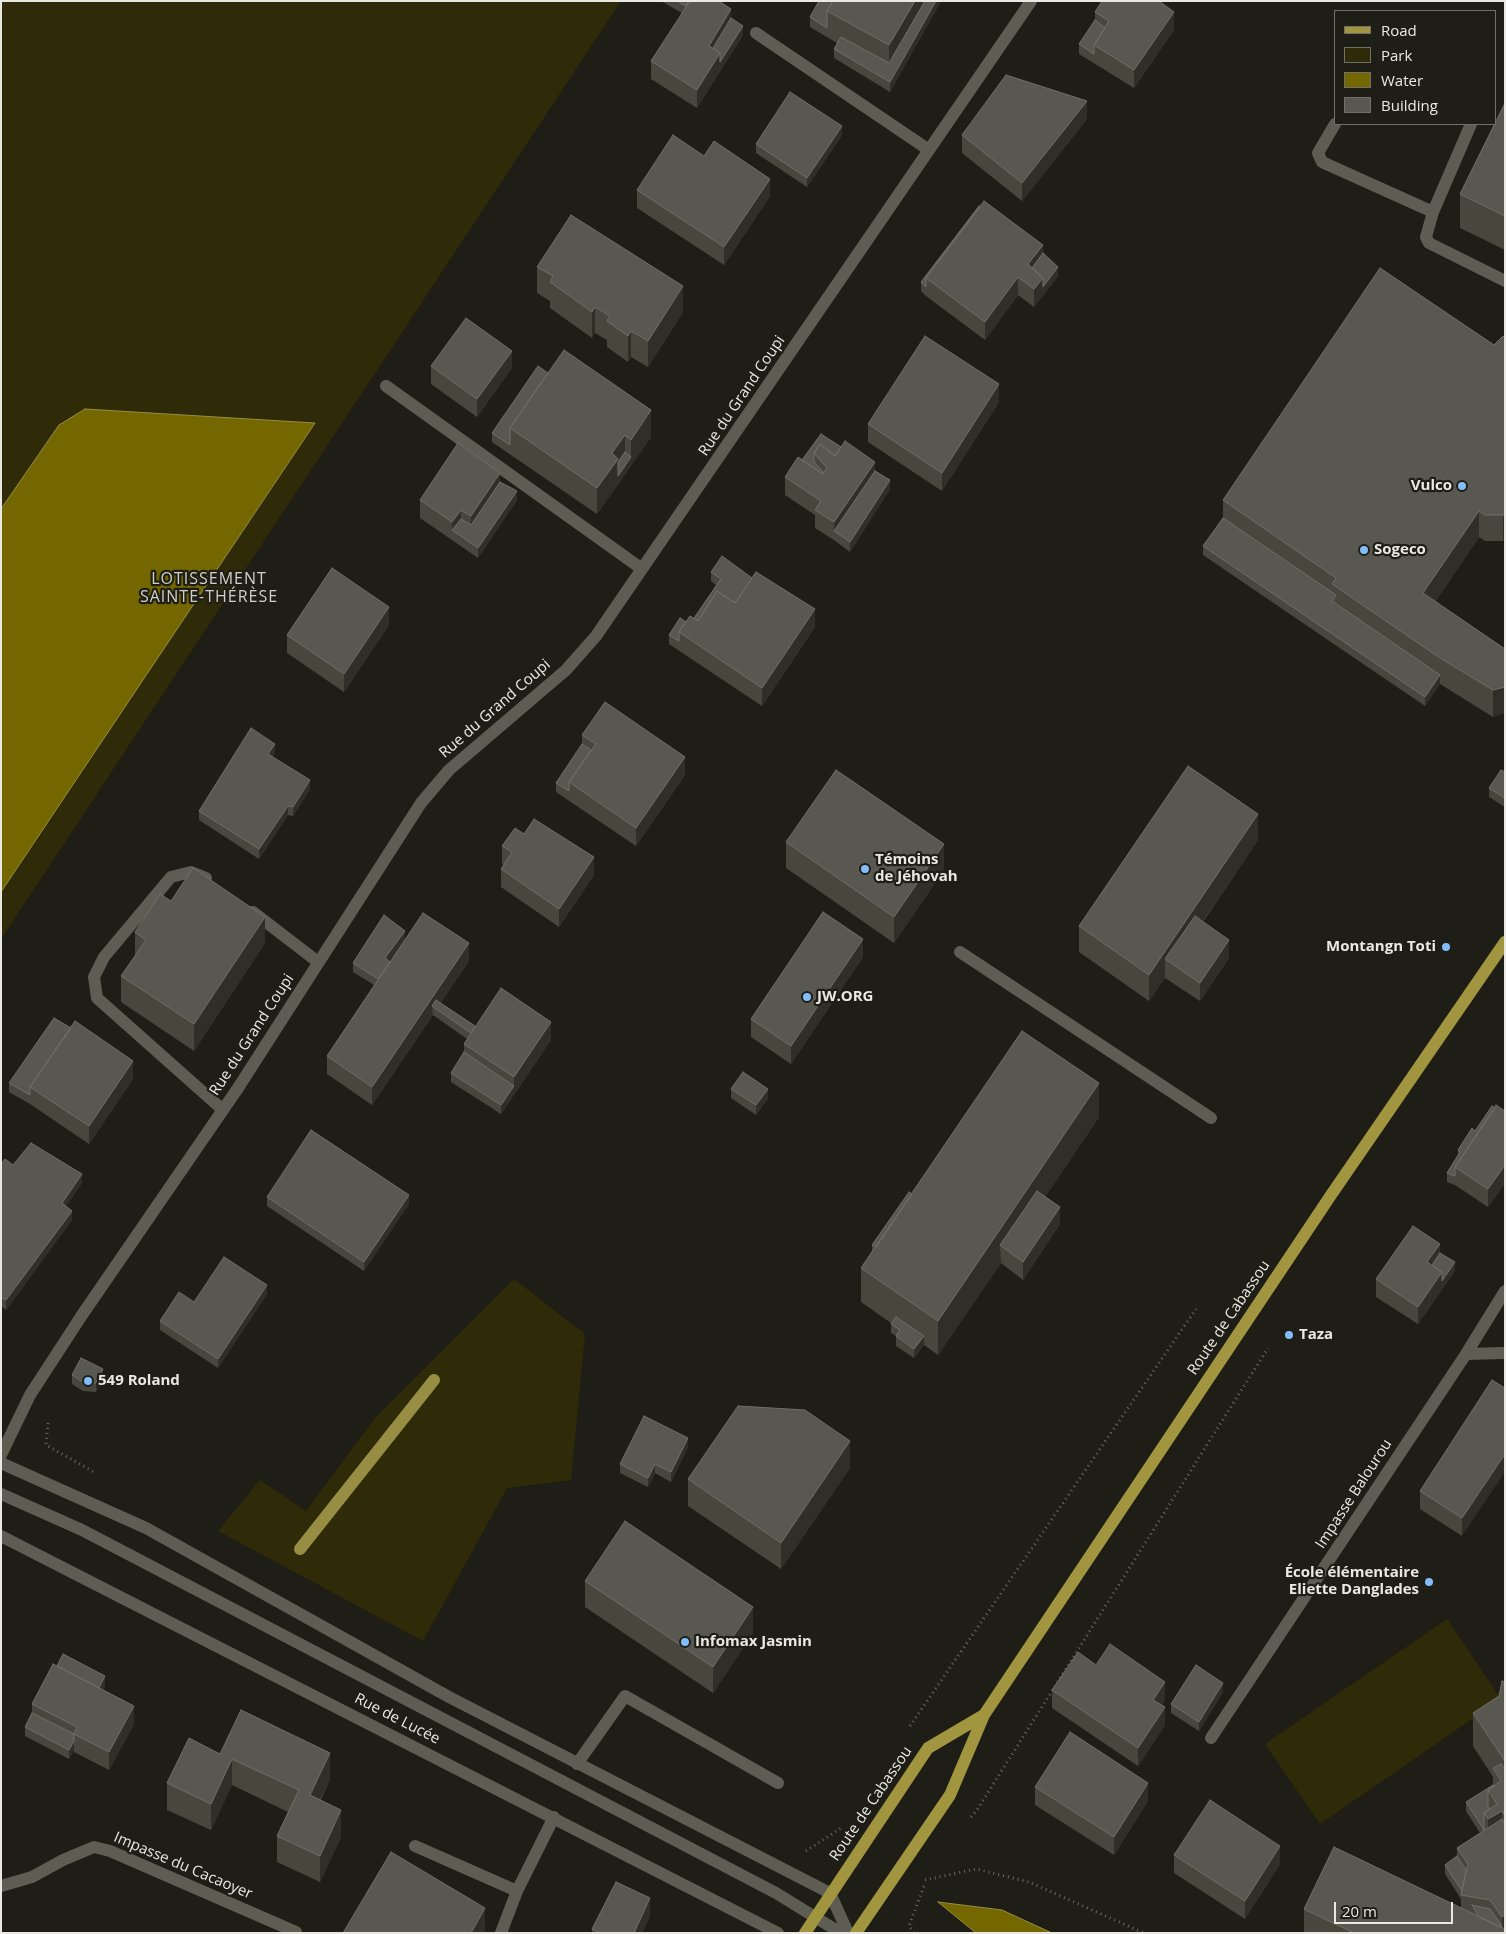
<!DOCTYPE html>
<html>
<head>
<meta charset="utf-8">
<style>
  body { margin:0 }
  #map { position:relative; width:1506px; height:1934px; overflow:hidden; background:#1f1e16; font-family:"Open Sans",sans-serif }
  canvas { display:block }
  .frame { position:absolute; inset:0; border:2px solid #e9e8e3; pointer-events:none }
  .legend { position:absolute; left:1334px; top:10px; width:162px; height:115px; box-sizing:border-box; background:#1f1e16; border:1px solid #706f68; margin:0; padding:6px 9px; list-style:none; font-size:15px; color:#e9e8e3 }
  .legend li { display:flex; align-items:center; gap:10px; height:25px }
  .legend b { width:25px; border:1px solid #706f68 }
  .scale { position:absolute; left:1334px; top:1902px; width:119px; height:22px; box-sizing:border-box; border:2px solid #e9e8e3; border-top:0; padding-left:6px; font-size:15px; line-height:18px; white-space:nowrap; color:#e9e8e3; -webkit-text-stroke:4px #1f1e16; paint-order:stroke }
</style>
</head>
<body>
<div id="map">
<canvas width="1506" height="1934"></canvas>
<div class="frame"></div>
<ul class="legend">
<li><b style="height:6px;background:#a2953f"></b>Road</li>
<li><b style="height:14px;background:#2f2a07"></b>Park</li>
<li><b style="height:14px;background:#746700"></b>Water</li>
<li><b style="height:14px;background:#595850"></b>Building</li>
</ul>
<div class="scale">20 m</div>
</div>
<script>
const ctx = document.querySelector('canvas').getContext('2d');
ctx.lineJoin = 'round';
function paint(path, color) {
  ctx.fillStyle = color;
  ctx.fill(path, 'evenodd');
}
function poly(rows) {
  const path = new Path2D();
  for (const r of rows) {
    path.moveTo(r[0], r[1]);
    for (let i = 2; i < r.length; i += 2) path.lineTo(r[i], r[i + 1]);
  }
  return path;
}
function trace(path, color, width, dash) {
  ctx.strokeStyle = color;
  ctx.lineWidth = width;
  ctx.lineCap = dash ? 'butt' : 'round';
  ctx.setLineDash(dash || []);
  ctx.stroke(path);
}
function drawText(font, color, halo, rows, align = 'center') {
  ctx.font = font + ' "Open Sans",sans-serif';
  ctx.lineWidth = 4.5;
  ctx.setLineDash([]);
  ctx.textBaseline = 'middle';
  ctx.strokeStyle = halo;
  ctx.fillStyle = color;
  for (const [text, x, y, turn = 0] of rows) {
    ctx.save();
    ctx.translate(x, y);
    ctx.rotate((+turn || 0) * Math.PI / 180);
    ctx.textAlign = isNaN(turn) ? turn : align;
    if (halo) ctx.strokeText(text, 0, 0);
    ctx.fillText(text, 0, 0);
    ctx.restore();
  }
}
paint(poly([
  [1,1,621,1,1,939,1,892,315,423,59,425,1,509],
  [514,1279,585,1334,571,1480,507,1488,423,1641,218,1531,260,1480,306,1511,375,1418],
  [1447,1619,1501,1699,1320,1824,1265,1744]
]), '#2f2a07');
const water = poly([
  [85,409,315,423,1,892,1,509,59,425,85,409],
  [938,1902,1002,1910,1052,1933,976,1933,938,1902]
]);
paint(water, '#746700');
trace(water, '#978e44', 1);
trace(poly([
  [300,1549,434,1380]
]), '#978e44', 12);
trace(poly([
  [48,1423,46,1445,94,1472],
  [910,1726,1196,1309],
  [971,1817,977,1810,1268,1348],
  [806,1851,841,1828],
  [925,1880,976,1869,1029,1882,1144,1933],
  [914,1933,909,1926,924,1886]
]), '#696862', 3, [1, 4]);
trace(poly([
  [756,33,929,150],
  [1335,124,1318,153,1322,162,1433,212],
  [1471,124,1433,212,1426,237,1429,243,1505,281],
  [386,386,642,569],
  [206,878,191,872,171,877,104,957,94,977,97,998,223,1110],
  [253,912,318,962],
  [960,952,1211,1118],
  [1466,1354,1505,1353],
  [1,1455,30,1395,82,1315,238,1088,421,803,449,770,566,670,596,636,1031,1],
  [1,1463,146,1528,449,1697,830,1893,848,1933],
  [1,1494,82,1530,776,1893,841,1933],
  [1,1536,778,1933],
  [1211,1738,1466,1354,1505,1291],
  [577,1764,625,1696,778,1783],
  [415,1846,517,1891],
  [1,1886,32,1877,63,1860,94,1847,110,1851,296,1932],
  [501,1933,517,1891,554,1817]
]), '#5e5d54', 12);
trace(poly([
  [805,1933,928,1748,984,1715],
  [856,1933,950,1795,984,1715,1331,1195,1505,942]
]), '#a2953f', 12);
paint(poly([
  [661,1,719,1,743,35,697,108,651,79,651,61,682,13],
  [819,1,941,1,890,92,834,58,834,49,837,43,810,27,810,17],
  [1095,12,1174,30,1134,88,1079,54,1079,44,1095,20],
  [1505,103,1505,250,1460,228,1460,194],
  [1087,119,1022,201,962,153,962,135],
  [842,135,807,187,756,153,756,144],
  [704,156,770,196,724,265,637,208,637,190],
  [979,206,1043,253,1058,276,1034,307,1018,295,985,340,926,296,921,291,921,282],
  [537,267,683,312,648,367,631,357,628,362,607,347,607,340,595,333,592,338,550,308,550,301,537,293],
  [1505,336,1505,541,1485,541,1479,537,1435,602,1505,649,1493,717,1440,684,1425,706,1203,555,1203,546,1223,518,1223,500,1494,345],
  [431,366,512,368,477,417,431,384],
  [548,373,651,437,597,514,492,442,492,433],
  [999,402,942,491,868,442,868,424],
  [821,434,875,471,890,489,850,552,834,540,815,528,815,515,785,495,785,477,802,460],
  [500,482,517,500,478,558,420,518,420,500],
  [711,572,815,627,762,706,669,644,669,635,686,622,694,618,716,585,711,581],
  [389,625,344,692,287,653,287,635],
  [582,735,685,775,636,846,556,792,556,783,582,744],
  [275,753,272,757,310,789,293,816,288,815,259,859,199,820,199,811],
  [1505,772,1505,807,1489,797,1489,788],
  [1258,840,1203,922,1229,958,1200,1001,1165,978,1149,1001,1079,952,1079,926],
  [786,842,944,870,894,943,786,868],
  [502,846,594,875,559,927,501,887,501,869,504,865,502,864],
  [171,901,265,943,194,1051,121,1002,121,976,135,956,135,932],
  [405,940,469,961,440,1003,475,1026,551,1040,501,1114,451,1082,451,1073,464,1052,464,1044,467,1039,433,1015,372,1105,327,1074,327,1056,374,985,353,972,353,963],
  [403,942,390,962,389,962],
  [863,957,791,1064,751,1037,751,1019],
  [71,1028,133,1079,89,1144,30,1104,9,1092,9,1083],
  [731,1089,768,1098,756,1115,731,1098],
  [1505,1111,1505,1183,1488,1207,1455,1185,1447,1182,1447,1173,1458,1157,1458,1150,1475,1131],
  [1099,1117,1045,1197,1060,1224,1023,1280,1001,1263,938,1355,924,1345,914,1358,896,1346,896,1336,891,1333,891,1323,861,1302,861,1268,872,1252,872,1245,912,1194],
  [1,1164,13,1165,82,1183,66,1206,72,1220,6,1310,1,1306],
  [267,1197,409,1204,364,1271,267,1206],
  [1440,1253,1455,1271,1418,1324,1376,1297,1376,1279],
  [267,1294,218,1368,160,1330,160,1321,194,1302],
  [72,1375,103,1378,96,1392,83,1391,72,1384],
  [1505,1388,1462,1536,1420,1509,1420,1491],
  [688,1447,671,1482,655,1473,648,1487,620,1473,620,1464],
  [850,1468,781,1569,688,1506,688,1479],
  [585,1581,753,1633,713,1693,585,1607],
  [1096,1665,1165,1699,1162,1705,1165,1725,1138,1766,1052,1708,1052,1690],
  [1505,1682,1505,1933,1304,1933,1304,1909,1461,1908,1461,1899,1445,1874,1445,1865,1457,1856,1457,1848,1480,1833,1466,1811,1466,1802,1493,1785,1493,1777,1473,1746,1473,1713,1499,1696],
  [105,1685,103,1690,134,1724,109,1770,74,1752,74,1750,69,1759,25,1736,25,1727,32,1713,32,1704],
  [1223,1692,1199,1731,1171,1713,1171,1704],
  [220,1754,330,1779,321,1800,341,1837,320,1882,277,1862,277,1836,288,1812,232,1785,211,1830,167,1810,167,1783],
  [1035,1787,1148,1801,1114,1855,1035,1805],
  [1174,1855,1280,1864,1245,1919,1174,1873],
  [650,1916,642,1933,592,1933,592,1929]
]), '#48473e');
paint(poly([
  [915,1,930,1,889,72,889,45],
  [936,1,941,1,890,92,890,82],
  [731,9,731,27,709,55,709,46],
  [1174,12,1174,30,1134,88,1134,70],
  [743,26,743,35,697,108,697,90,720,53],
  [1087,101,1087,119,1022,201,1022,183],
  [842,126,842,135,807,187,807,178],
  [770,179,770,196,724,265,724,247],
  [1043,245,1043,262,1028,273,1028,264],
  [1058,267,1058,276,1034,307,1034,289,1043,278],
  [1018,277,1018,295,985,340,985,322],
  [683,286,683,312,648,367,648,341],
  [595,307,595,333,592,338,592,312],
  [631,331,631,357,628,362,628,336],
  [512,351,512,368,477,417,477,399],
  [999,384,999,402,942,491,942,473],
  [651,410,651,437,618,485,618,476,631,457,631,440],
  [625,435,625,461,618,471,618,485,597,514,597,488,612,453],
  [875,462,875,480,834,531,834,522],
  [500,473,500,491,471,534,471,516],
  [890,480,890,489,850,552,850,542],
  [517,491,517,500,478,558,478,548],
  [461,510,461,528,452,530,452,522],
  [1479,511,1479,537,1423,619,1423,593],
  [1503,515,1505,515,1505,541,1503,541],
  [389,607,389,625,344,692,344,674],
  [815,609,815,627,762,706,762,688],
  [1440,675,1440,684,1425,706,1425,697],
  [1505,687,1505,713,1493,717,1493,690],
  [275,744,275,753,268,763,268,754],
  [685,757,685,775,636,846,636,828],
  [310,780,310,789,293,816,293,807],
  [288,806,288,815,259,859,259,849],
  [1258,814,1258,840,1173,965,1165,959,1165,978,1149,1001,1149,975],
  [944,844,944,870,894,943,894,917],
  [594,857,594,875,559,927,559,909],
  [265,917,265,943,194,1051,194,1024],
  [405,931,405,940,385,968,385,958],
  [863,939,863,957,791,1064,791,1046],
  [1229,940,1229,958,1200,1001,1200,983],
  [469,943,469,961,437,1009,432,1006,433,1015,372,1105,372,1087],
  [551,1022,551,1040,501,1114,501,1105,514,1086,514,1077],
  [133,1061,133,1079,89,1144,89,1126],
  [1099,1083,1099,1117,1009,1251,1000,1245,1001,1263,938,1355,938,1321],
  [768,1089,768,1098,756,1115,756,1105],
  [1505,1165,1505,1183,1488,1207,1488,1189],
  [82,1174,82,1183,62,1212,62,1203],
  [409,1195,409,1204,364,1271,364,1262],
  [1060,1207,1060,1224,1023,1280,1023,1262],
  [72,1211,72,1220,6,1310,6,1300],
  [1440,1244,1440,1262,1427,1271,1427,1262],
  [1455,1262,1455,1271,1418,1324,1418,1307,1442,1272],
  [267,1285,267,1294,218,1368,218,1359],
  [924,1336,924,1345,914,1358,914,1349],
  [103,1369,103,1378,96,1392,96,1383],
  [688,1438,688,1447,671,1482,671,1472],
  [850,1441,850,1468,781,1569,781,1543],
  [1505,1454,1505,1472,1462,1536,1462,1518],
  [655,1464,655,1473,648,1487,648,1478],
  [753,1607,753,1633,713,1693,713,1667],
  [105,1676,105,1685,96,1705,96,1695],
  [1165,1682,1165,1699,1153,1718,1153,1700],
  [1223,1683,1223,1692,1199,1731,1199,1722],
  [134,1706,134,1724,109,1770,109,1752],
  [1165,1707,1165,1725,1138,1766,1138,1748],
  [74,1741,74,1750,69,1759,69,1750],
  [330,1753,330,1779,310,1821,310,1795],
  [232,1759,232,1785,211,1830,211,1804],
  [1148,1783,1148,1801,1114,1855,1114,1837],
  [341,1810,341,1837,320,1882,320,1856],
  [1502,1811,1502,1837,1488,1845,1488,1819],
  [1280,1846,1280,1864,1245,1919,1245,1901],
  [650,1898,650,1916,642,1933,634,1933],
  [485,1908,485,1933,471,1933],
  [1505,1915,1505,1933,1493,1933,1502,1926,1502,1917]
]), '#302f27');
const building = poly([
  [677,1,689,1,686,6,677,1],
  [690,1,719,1,731,9,709,46,720,53,697,90,651,61,690,1],
  [819,1,833,1,827,11,827,28,810,17,819,1],
  [833,1,915,1,889,45,827,11,833,1],
  [925,1,936,1,890,82,834,49,841,37,889,63,925,1],
  [1102,1,1159,1,1174,12,1134,70,1094,45,1109,21,1095,12,1102,1],
  [731,18,743,26,720,62,720,53,713,48,731,18],
  [1095,20,1105,28,1094,45,1094,54,1079,44,1095,20],
  [1006,75,1087,101,1022,183,962,135,1006,75],
  [790,92,842,126,807,178,756,144,790,92],
  [1505,103,1505,216,1460,194,1505,103],
  [673,135,704,156,714,141,770,179,724,247,637,190,673,135],
  [984,201,1043,245,1028,264,1043,278,1034,289,1018,277,985,322,926,278,984,201],
  [979,206,980,207,926,278,926,287,921,282,979,206],
  [571,215,683,286,648,341,631,331,628,336,607,321,610,316,595,307,592,312,550,282,553,276,537,267,571,215],
  [1043,253,1058,267,1043,287,1043,278,1032,268,1043,253],
  [1380,268,1494,345,1502,337,1505,336,1505,515,1485,515,1479,511,1423,593,1505,649,1505,687,1493,690,1440,658,1332,584,1336,578,1223,500,1380,268],
  [466,318,512,351,477,399,431,366,466,318],
  [925,336,999,384,942,473,868,424,925,336],
  [564,350,651,410,631,440,625,435,612,453,618,459,597,488,510,428,564,350],
  [538,366,548,373,510,428,510,445,492,433,538,366],
  [821,434,841,447,835,456,820,444,814,453,814,462,824,473,823,474,802,460,821,434],
  [845,441,875,462,834,522,815,510,821,501,785,477,798,457,823,474,827,468,814,453,820,444,835,456,845,441],
  [458,443,500,473,471,516,461,510,452,522,420,500,458,443],
  [625,452,631,457,618,476,618,462,625,452],
  [875,471,890,480,850,542,834,531,875,471],
  [500,482,517,491,478,548,452,530,461,519,471,525,500,482],
  [1223,518,1336,595,1332,601,1440,675,1425,697,1203,546,1223,518],
  [722,556,752,578,735,603,717,591,698,621,694,618,721,579,711,572,722,556],
  [332,568,389,607,344,674,287,635,332,568],
  [756,572,815,609,762,688,679,632,690,616,698,621,717,591,735,603,756,572],
  [680,618,686,622,679,632,679,641,669,635,680,618],
  [605,702,685,757,636,828,569,782,596,744,582,735,605,702],
  [251,728,275,744,268,754,310,780,293,807,288,806,259,849,199,811,251,728],
  [582,744,591,750,569,782,569,791,556,783,582,744],
  [1188,766,1258,814,1149,975,1079,926,1188,766],
  [836,770,944,844,894,917,786,842,836,770],
  [1501,770,1505,772,1505,798,1489,788,1501,770],
  [534,819,594,857,559,909,501,869,512,852,502,846,515,828,524,834,534,819],
  [193,868,265,917,194,1024,121,976,146,940,135,932,160,894,171,901,193,868],
  [823,912,863,939,791,1046,751,1019,823,912],
  [423,913,469,943,372,1087,327,1056,423,913],
  [384,915,405,931,385,958,390,962,378,979,353,963,384,915],
  [1195,916,1229,940,1200,983,1165,959,1195,916],
  [501,988,551,1022,514,1077,464,1044,501,988],
  [436,1000,475,1026,471,1033,432,1006,436,1000],
  [54,1018,71,1028,30,1087,30,1095,9,1083,54,1018],
  [75,1021,133,1061,89,1126,30,1087,75,1021],
  [1022,1031,1099,1083,938,1321,861,1268,1022,1031],
  [464,1052,514,1086,501,1105,451,1073,464,1052],
  [743,1072,768,1089,756,1105,731,1089,743,1072],
  [1496,1105,1505,1111,1505,1165,1488,1189,1455,1167,1496,1105],
  [1492,1106,1495,1108,1455,1167,1455,1176,1447,1173,1460,1152,1458,1150,1472,1128,1475,1131,1492,1106],
  [311,1130,409,1195,364,1262,267,1197,311,1130],
  [31,1143,82,1174,62,1203,72,1211,6,1300,1,1297,1,1164,5,1159,13,1165,31,1143],
  [1037,1191,1060,1207,1023,1262,1000,1245,1037,1191],
  [909,1192,912,1194,876,1247,872,1245,909,1192],
  [1413,1226,1440,1244,1427,1262,1442,1272,1418,1307,1376,1279,1413,1226],
  [1440,1253,1455,1262,1442,1281,1442,1272,1432,1265,1440,1253],
  [224,1257,267,1285,218,1359,160,1321,179,1292,194,1302,224,1257],
  [896,1317,924,1336,914,1349,896,1336,900,1330,891,1324,896,1317],
  [81,1358,103,1369,96,1383,83,1382,72,1375,81,1358],
  [1492,1380,1505,1388,1505,1454,1462,1518,1420,1491,1492,1380],
  [738,1406,805,1410,850,1441,781,1543,688,1479,738,1406],
  [644,1416,688,1438,671,1472,655,1464,648,1478,620,1464,644,1416],
  [625,1521,753,1607,713,1667,585,1581,625,1521],
  [1110,1644,1165,1682,1153,1700,1165,1707,1138,1748,1052,1690,1078,1652,1096,1665,1110,1644],
  [63,1654,105,1676,99,1688,57,1666,63,1654],
  [53,1664,134,1706,109,1752,74,1734,77,1727,32,1704,53,1664],
  [1196,1665,1223,1683,1199,1722,1171,1704,1196,1665],
  [1502,1681,1505,1682,1505,1761,1473,1713,1499,1696,1502,1681],
  [241,1710,330,1753,310,1795,341,1810,320,1856,277,1836,299,1790,232,1759,211,1804,167,1783,189,1738,220,1754,241,1710],
  [32,1713,74,1734,74,1741,69,1750,25,1727,32,1713],
  [1070,1732,1148,1783,1114,1837,1035,1787,1070,1732],
  [1501,1764,1505,1769,1505,1816,1502,1811,1488,1819,1484,1813,1497,1804,1488,1790,1501,1781,1493,1768,1501,1764],
  [1493,1785,1494,1786,1488,1790,1488,1807,1489,1809,1484,1813,1484,1830,1466,1802,1493,1785],
  [1210,1800,1280,1846,1245,1901,1174,1855,1210,1800],
  [1502,1819,1505,1824,1505,1915,1502,1917,1490,1900,1461,1895,1468,1864,1457,1848,1502,1819],
  [1334,1847,1505,1929,1505,1933,1354,1933,1304,1909,1334,1847],
  [391,1852,485,1908,471,1933,343,1933,391,1852],
  [1457,1856,1466,1870,1462,1891,1445,1865,1457,1856],
  [616,1882,650,1898,634,1933,600,1933,592,1929,616,1882],
  [1472,1905,1490,1909,1502,1926,1500,1927,1479,1917,1472,1905]
]);
paint(building, '#595850');
trace(building, '#706f67', 1);
for (const [x, y, r, color] of [
  [1462,486,5,"#82bcfa"],
  [1364,550,5,"#82bcfa"],
  [865,869,5,"#82bcfa"],
  [1446,947,5,"#82bcfa"],
  [807,997,5,"#82bcfa"],
  [1289,1335,5,"#82bcfa"],
  [88,1381,5,"#82bcfa"],
  [1429,1582,5,"#82bcfa"],
  [685,1642,5,"#82bcfa"]
]) {
  const dot = new Path2D();
  dot.arc(x, y, r, 0, 2 * Math.PI);
  ctx.fillStyle = color;
  ctx.fill(dot);
  trace(dot, '#1f1e16', 2);
}
drawText('15px', '#e9e8e3', '#1f1e16', [
  ["Rue du Grand Coupi",742,396,-56],
  ["Rue du Grand Coupi",495,709,-41],
  ["Rue du Grand Coupi",252,1035,-57],
  ["Route de Cabassou",1229,1318,-56],
  ["Impasse Balourou",1354,1494,-57],
  ["Rue de Lucée",397,1719,27],
  ["Route de Cabassou",871,1804,-56],
  ["Impasse du Cacaoyer",183,1866,23]
]);
drawText('bold 15px', '#e9e8e3', '#1f1e16', [
  ["Vulco",1452,486,"right"],
  ["Sogeco",1374,550],
  ["Témoins",875,860],
  ["de Jéhovah",875,877],
  ["Montangn Toti",1436,947,"right"],
  ["JW.ORG",817,997],
  ["Taza",1299,1335],
  ["549 Roland",98,1381],
  ["École élémentaire",1419,1573,"right"],
  ["Eliette Danglades",1419,1590,"right"],
  ["Infomax Jasmin",695,1642]
], 'left');
ctx.letterSpacing = '1px';
drawText('16px', '#d1d0c5', '#1f1e16', [
  ["LOTISSEMENT",209,579],
  ["SAINTE-THÉRÈSE",209,597]
]);
ctx.letterSpacing = '0px';
</script>
</body>
</html>
